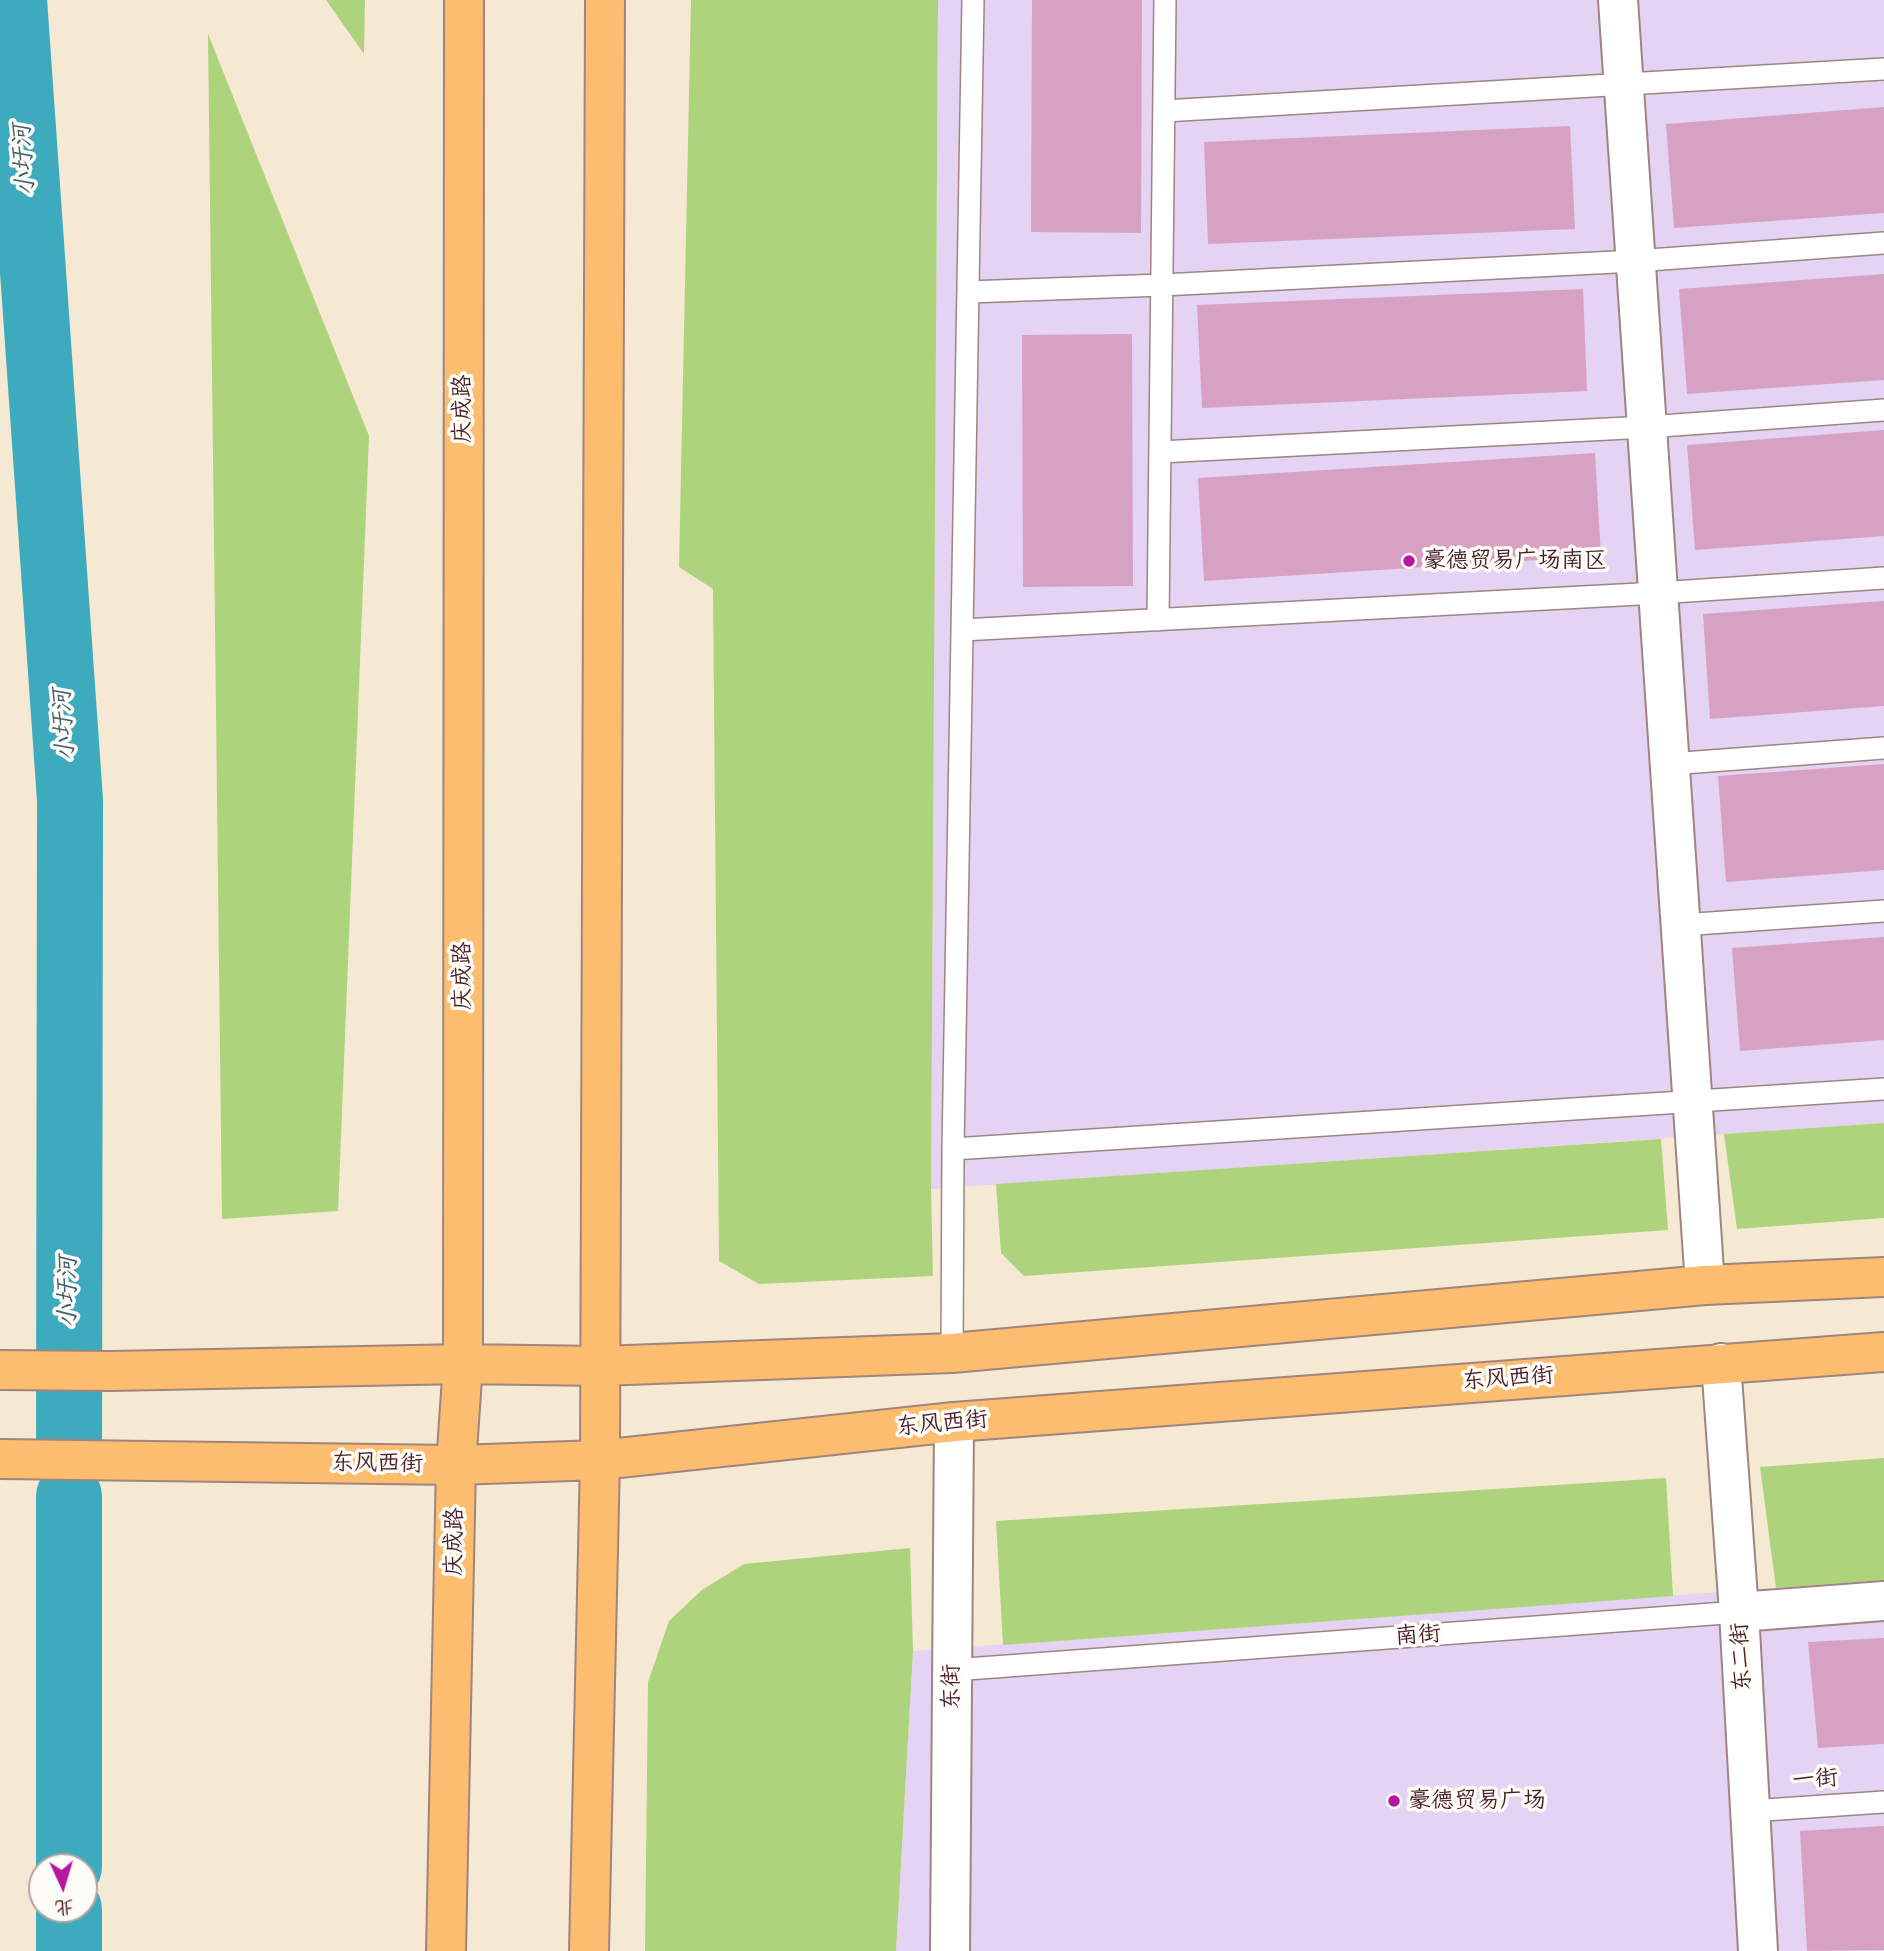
<!DOCTYPE html>
<html>
<head>
<meta charset="utf-8">
<style>
  body { margin:0 }
  #map { position:relative; width:1884px; height:1951px; overflow:hidden; background:#f5e9d3; font-family:Sriracha,"LXGW WenKai TC",sans-serif }
  canvas { display:block }
  .north { position:absolute; left:28px; top:1853px; width:70px; height:70px; box-sizing:border-box; background:#fdfcf7; border:2px solid #b5a4a5; border-radius:50%; rotate:176deg; font-size:19px; font-weight:700; line-height:28px; text-align:center; color:#4a1f2b }
  .north::after { content:''; display:block; margin:auto; width:24px; height:32px; background:#b5179e; clip-path:polygon(50% 0,100% 100%,50% 72%,0 100%) }
</style>
</head>
<body>
<div id="map">
<canvas width="1884" height="1951"></canvas>
<div class="north">北</div>
</div>
<script>
const ctx = document.querySelector('canvas').getContext('2d');
ctx.lineJoin = 'round';
function paint(path, color) {
  ctx.fillStyle = color;
  ctx.fill(path, 'evenodd');
}
function poly(rows) {
  const path = new Path2D();
  for (const r of rows) {
    path.moveTo(r[0], r[1]);
    for (let i = 2; i < r.length; i += 2) path.lineTo(r[i], r[i + 1]);
  }
  return path;
}
function trace(path, color, width, dash) {
  ctx.strokeStyle = color;
  ctx.lineWidth = width;
  ctx.lineCap = dash ? 'butt' : 'round';
  ctx.setLineDash(dash || []);
  ctx.stroke(path);
}
function drawText(font, color, halo, rows, align = 'center') {
  ctx.font = font + ' Sriracha,"LXGW WenKai TC",sans-serif';
  ctx.lineWidth = 7;
  ctx.setLineDash([]);
  ctx.textBaseline = 'middle';
  ctx.strokeStyle = halo;
  ctx.fillStyle = color;
  for (const [text, x, y, turn = 0] of rows) {
    ctx.save();
    ctx.translate(x, y);
    ctx.rotate((+turn || 0) * Math.PI / 180);
    ctx.textAlign = isNaN(turn) ? turn : align;
    if (halo) ctx.strokeText(text, 0, 0);
    ctx.fillText(text, 0, 0);
    ctx.restore();
  }
}
paint(poly([
  [938,0,1884,0,1884,1123,931,1189],
  [1884,1580,1884,1951,896,1951,913,1651]
]), '#e4d3f2');
paint(poly([
  [326,0,365,0,364,54],
  [691,0,938,0,931,1189,933,1276,759,1284,719,1261,713,589,679,567],
  [208,34,369,436,338,1211,222,1219],
  [1884,1123,1884,1218,1737,1229,1724,1134],
  [1661,1139,1668,1230,1024,1276,1001,1253,996,1184],
  [1884,1458,1884,1580,1776,1588,1760,1467],
  [1666,1478,1673,1596,1003,1645,996,1521],
  [910,1548,913,1651,896,1951,645,1951,648,1682,669,1621,702,1590,744,1564]
]), '#add37d');
trace(poly([
  [14,0,70,800,69,1452],
  [69,1867,69,1496],
  [69,1951,69,1909]
]), '#3eaabd', 66);
paint(poly([
  [1032,0,1142,0,1141,233,1031,232],
  [1884,107,1884,213,1674,228,1666,124],
  [1570,126,1575,229,1208,244,1204,142],
  [1884,274,1884,380,1687,394,1679,289],
  [1583,289,1587,391,1202,408,1197,305],
  [1132,334,1133,586,1023,587,1022,335],
  [1884,430,1884,536,1695,550,1687,445],
  [1595,453,1601,556,1204,581,1198,478],
  [1884,601,1884,706,1710,719,1703,614],
  [1884,764,1884,870,1726,882,1718,776],
  [1884,937,1884,1040,1740,1051,1732,948],
  [1884,1638,1884,1744,1818,1748,1808,1642],
  [1884,1826,1884,1950,1807,1951,1800,1831]
]), '#d7a1c4');
const service = poly([
  [1164,111,1884,69],
  [968,292,1162,285,1635,261,1884,243],
  [1160,452,1647,427,1884,410],
  [1158,620,1165,0],
  [962,630,1658,593,1884,578],
  [1670,764,1884,748],
  [1681,925,1884,911],
  [953,1149,1884,1089],
  [952,1353,953,1149,973,0],
  [953,1670,1739,1612],
  [1750,1811,1884,1802]
]);
const minor = poly([
  [1618,0,1705,1285],
  [1721,1363,1739,1612,1758,1951],
  [1739,1612,1884,1601],
  [950,1951,954,1422]
]);
const primary = poly([
  [0,1370,111,1371,463,1364,600,1366,952,1353,1705,1285,1884,1277],
  [0,1459,456,1465,600,1460,954,1422,1884,1352],
  [446,1951,456,1465,463,1364,464,0],
  [589,1951,600,1460,605,0]
]);
trace(service, '#a0847f', 24);
trace(minor, '#a0847f', 42);
trace(primary, '#a0847f', 42);
trace(service, '#fff', 21);
trace(minor, '#fff', 38);
trace(primary, '#fcbd6e', 38);
for (const [x, y, r, color] of [
  [1409,561,7,"#b5179e"],
  [1394,1801,7,"#b5179e"]
]) {
  const dot = new Path2D();
  dot.arc(x, y, r, 0, 2 * Math.PI);
  ctx.fillStyle = color;
  ctx.fill(dot);
  trace(dot, '#fdfcf7', 2.5);
}
drawText('23px', '#4a1f2b', '#fdfcf7', [
  ["庆成路",463,409,-90],
  ["庆成路",463,976,-90],
  ["东风西街",1508,1379,-4],
  ["东风西街",942,1424,-5],
  ["东风西街",377,1464,1],
  ["庆成路",455,1542,-89],
  ["南街",1418,1636,-4],
  ["东二街",1742,1657,-93],
  ["东街",952,1687,-90],
  ["一街",1815,1780,-4]
]);
drawText('23px', '#4a1f2b', '#fdfcf7', [
  ["豪德贸易广场南区",1423,561],
  ["豪德贸易广场",1408,1801]
], 'left');
drawText('italic 24px', '#455e6d', '#fdfcf7', [
  ["小圩河",25,160,-94],
  ["小圩河",65,725,-94],
  ["小圩河",69,1292,-90]
]);
</script>
</body>
</html>
